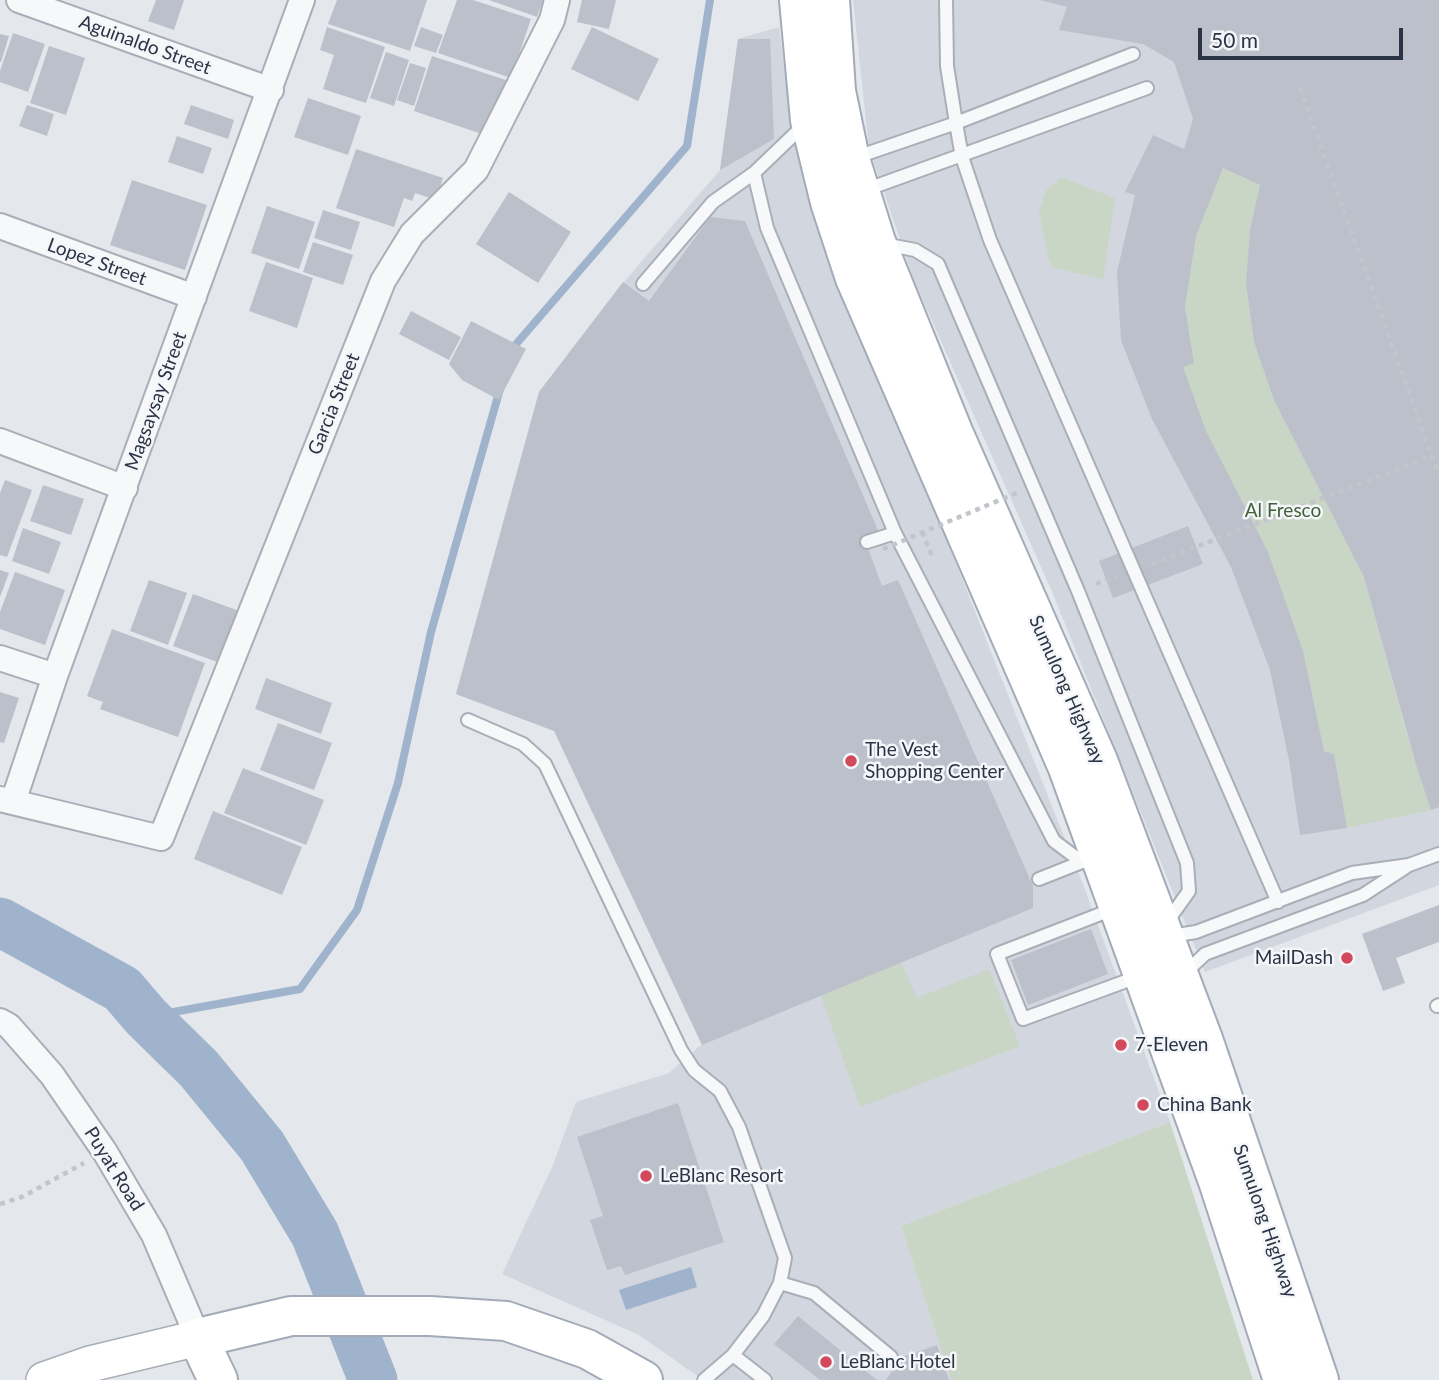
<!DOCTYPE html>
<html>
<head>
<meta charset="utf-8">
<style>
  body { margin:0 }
  #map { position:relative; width:1439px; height:1380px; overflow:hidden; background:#e4e7ec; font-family:Lato,sans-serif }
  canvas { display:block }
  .scale { position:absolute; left:1198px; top:28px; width:205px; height:32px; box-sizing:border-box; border:4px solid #2b3445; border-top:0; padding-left:9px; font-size:21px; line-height:24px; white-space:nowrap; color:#2b3445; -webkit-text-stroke:5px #f4f6f9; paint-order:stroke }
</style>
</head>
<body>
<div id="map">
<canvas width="1439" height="1380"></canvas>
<div class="scale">50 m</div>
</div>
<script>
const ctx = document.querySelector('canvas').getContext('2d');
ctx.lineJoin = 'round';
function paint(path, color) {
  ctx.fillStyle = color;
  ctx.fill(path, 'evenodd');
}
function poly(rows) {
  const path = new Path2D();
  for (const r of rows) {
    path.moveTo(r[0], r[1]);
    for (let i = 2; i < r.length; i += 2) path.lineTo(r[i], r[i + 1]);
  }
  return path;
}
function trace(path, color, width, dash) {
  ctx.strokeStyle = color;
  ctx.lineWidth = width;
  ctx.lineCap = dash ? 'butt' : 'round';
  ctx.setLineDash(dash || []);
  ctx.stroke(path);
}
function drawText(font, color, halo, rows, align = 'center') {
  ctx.font = font + ' Lato,sans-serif';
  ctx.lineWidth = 5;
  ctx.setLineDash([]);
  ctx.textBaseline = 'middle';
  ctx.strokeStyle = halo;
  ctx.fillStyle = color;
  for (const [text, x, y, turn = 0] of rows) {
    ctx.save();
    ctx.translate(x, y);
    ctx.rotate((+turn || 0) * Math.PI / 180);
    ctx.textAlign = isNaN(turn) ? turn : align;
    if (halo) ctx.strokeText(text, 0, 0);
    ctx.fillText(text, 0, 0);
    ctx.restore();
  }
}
paint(poly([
  [853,0,1439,0,1439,885,1205,972,1053,594,914,280,869,149],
  [779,27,787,93,811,197,1084,887,1170,1122,901,1226,951,1380,703,1380,639,1335,502,1274,553,1165,576,1102,669,1073,702,1044,555,731,456,694,539,392,624,282,720,170,738,39],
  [901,964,916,998,821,997]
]), '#d2d6de');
paint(poly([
  [1223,168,1260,185,1250,230,1246,283,1254,342,1274,400,1364,577,1406,733,1431,810,1347,828,1334,754,1324,751,1303,651,1268,553,1231,567,1204,515,1240,500,1206,431,1183,367,1194,362,1185,307,1196,236],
  [1061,177,1115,198,1103,279,1054,268,1049,260,1039,212,1046,191],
  [901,962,917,998,989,969,1020,1046,860,1107,821,996],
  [1170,1122,1253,1380,951,1380,901,1226]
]), '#c9d6c5');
paint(poly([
  [691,1267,697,1287,626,1310,619,1290]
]), '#9fb4cc');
trace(poly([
  [511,350,687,146,710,0],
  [146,1017,300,989,357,910,398,783,431,632,500,389]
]), '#9fb4cc', 8);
trace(poly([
  [0,922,122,989,146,1017,199,1069,262,1146,315,1234,373,1380]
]), '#9fb4cc', 49);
paint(poly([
  [156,0,184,0,174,30,148,21],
  [337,0,427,0,410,51,328,24],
  [457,0,473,0,531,19,511,78,438,53],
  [489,0,543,0,537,17],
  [582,0,616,0,609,29,577,22],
  [1040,0,1439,0,1439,807,1431,810,1417,768,1364,577,1274,400,1254,342,1246,283,1250,230,1260,185,1223,168,1196,236,1185,307,1194,363,1183,367,1206,431,1268,552,1303,651,1324,751,1334,754,1347,828,1300,835,1289,760,1270,670,1231,567,1152,419,1121,340,1117,272,1135,195,1125,192,1153,135,1184,149,1193,119,1174,62,1143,44,1059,30,1067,7],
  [327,27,385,47,366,103,323,89,334,55,320,50],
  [421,27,443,35,436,53,414,46],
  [592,27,659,59,638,101,571,69],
  [13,33,45,44,28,92,0,82,0,71],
  [0,34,9,36,1,62,0,62],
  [738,39,770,39,774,139,720,170],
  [49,46,85,58,66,115,30,103],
  [386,52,409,60,394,106,370,98],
  [432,56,512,82,485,135,414,111],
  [410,63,426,68,414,106,397,100],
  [308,98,361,116,348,155,294,137],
  [27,105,54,114,47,136,19,126],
  [191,105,234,120,228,139,184,124],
  [177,136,212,148,203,174,168,162],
  [356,149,443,178,436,200,415,193,412,201,404,198,394,227,336,208],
  [132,180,207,205,185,270,110,245],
  [509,192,571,232,538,283,476,244],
  [267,206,315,222,299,269,251,253],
  [323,210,360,222,351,250,314,238],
  [710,217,745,221,880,535,867,546,882,586,898,580,1033,886,1033,908,702,1045,554,731,456,694,539,392,623,282,649,301],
  [313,242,353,255,343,285,303,272],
  [266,262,313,278,297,328,249,311],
  [411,311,461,337,449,360,399,334],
  [471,321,526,349,499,400,462,380,449,364],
  [5,480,32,490,7,557,0,555,0,493],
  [43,485,84,499,71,535,30,521],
  [1188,526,1203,564,1113,598,1099,561],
  [23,528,61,542,49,574,12,561],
  [0,570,9,573,0,597],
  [15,572,65,590,45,645,0,629,0,612],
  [149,580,187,593,168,645,130,631],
  [193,594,242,612,223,664,173,646],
  [112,629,205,663,178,737,100,709,103,702,87,696],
  [266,678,332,703,321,734,255,709],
  [0,692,19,698,4,743,0,742],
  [278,723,332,743,314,790,260,770],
  [243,768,324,800,306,845,224,813],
  [213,811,302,847,282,895,194,859],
  [1439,905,1439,942,1396,958,1405,983,1383,991,1362,934],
  [1091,929,1108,974,1028,1005,1011,960],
  [678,1103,724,1242,625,1275,621,1266,607,1270,590,1220,603,1216,577,1137],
  [798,1316,877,1380,820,1380,774,1344],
  [937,1345,949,1380,886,1380,902,1357]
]), '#bbc0ca');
const lane = poly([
  [946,0,947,66,956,123,962,157,990,240,1278,902],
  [854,158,956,123,1133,54],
  [754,173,767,228,895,533,1054,841,1082,862,1097,862],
  [865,190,1147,88],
  [884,244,915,250,938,264,1078,591,1187,863,1189,891,1167,922],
  [643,284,713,202,754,173,804,125],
  [867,542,895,533],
  [468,720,523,744,545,764,681,1050,694,1070,720,1091,739,1127,785,1258,780,1283,763,1316,733,1355,704,1380],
  [1039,879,1082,862],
  [1116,908,997,954,1023,1019,1140,976],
  [1170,932,1177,935,1196,932,1352,873,1409,865,1439,854],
  [1185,973,1205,954,1363,895,1406,867],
  [1437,1006,1439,1005],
  [780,1283,814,1293,891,1357],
  [733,1355,765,1380]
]);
const street = poly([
  [19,0,271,90],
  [0,226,194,297],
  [0,441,125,488],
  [0,658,55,676],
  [0,799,161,838,383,281,412,234,476,170,552,20,557,0],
  [13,802,55,676,302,0],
  [0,1021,9,1026,52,1075,105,1152,154,1235,198,1338]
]);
const secondary = poly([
  [44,1380,90,1364,198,1338]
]);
const primary = poly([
  [799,0,810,120,830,202,855,278,1068,768,1218,1181,1283,1380],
  [830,0,836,91,850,159,876,242,953,432,1098,761,1204,1042,1319,1380],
  [218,1380,198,1338,291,1316,430,1316,506,1321,587,1349,643,1380]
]);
trace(lane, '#a9aeb7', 16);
trace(street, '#a9aeb7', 28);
trace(secondary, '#a9aeb7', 38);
trace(primary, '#a3abb8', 42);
trace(poly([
  [1300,88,1439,476],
  [922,532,932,556],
  [1152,564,1432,456],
  [1096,584,1117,576],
  [0,1204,22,1197,84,1163]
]), '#c2c5cb', 4.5, [5, 5]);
trace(lane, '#f7f8fa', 12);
trace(street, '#f7f8fa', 24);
trace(secondary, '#fff', 35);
trace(primary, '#fff', 38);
trace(poly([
  [883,549,1019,492]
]), '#c2c5cb', 4.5, [5, 5]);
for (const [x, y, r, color] of [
  [851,761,7,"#d1495b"],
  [1347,958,7,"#d1495b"],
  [1121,1045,7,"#d1495b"],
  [1143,1105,7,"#d1495b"],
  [646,1176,7,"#d1495b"],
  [826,1362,7,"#d1495b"]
]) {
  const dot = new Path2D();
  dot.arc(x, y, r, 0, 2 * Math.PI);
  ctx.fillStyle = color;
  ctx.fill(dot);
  trace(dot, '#f4f6f9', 2.5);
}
drawText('19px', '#2b3445', '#f4f6f9', [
  ["Aguinaldo Street",145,45,20],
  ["Lopez Street",97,262,20],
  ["Magsaysay Street",156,401,-70],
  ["Garcia Street",334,404,-68],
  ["Sumulong Highway",1067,690,66],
  ["Puyat Road",114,1169,58],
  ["Sumulong Highway",1265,1221,71]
]);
drawText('19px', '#3f6138', '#f4f6f9', [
  ["Al Fresco",1283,511]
]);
drawText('19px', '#2b3445', '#f4f6f9', [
  ["The Vest",865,750],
  ["Shopping Center",865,772],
  ["MailDash",1333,958,"right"],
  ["7-Eleven",1135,1045],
  ["China Bank",1157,1105],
  ["LeBlanc Resort",660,1176],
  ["LeBlanc Hotel",840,1362]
], 'left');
</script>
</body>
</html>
